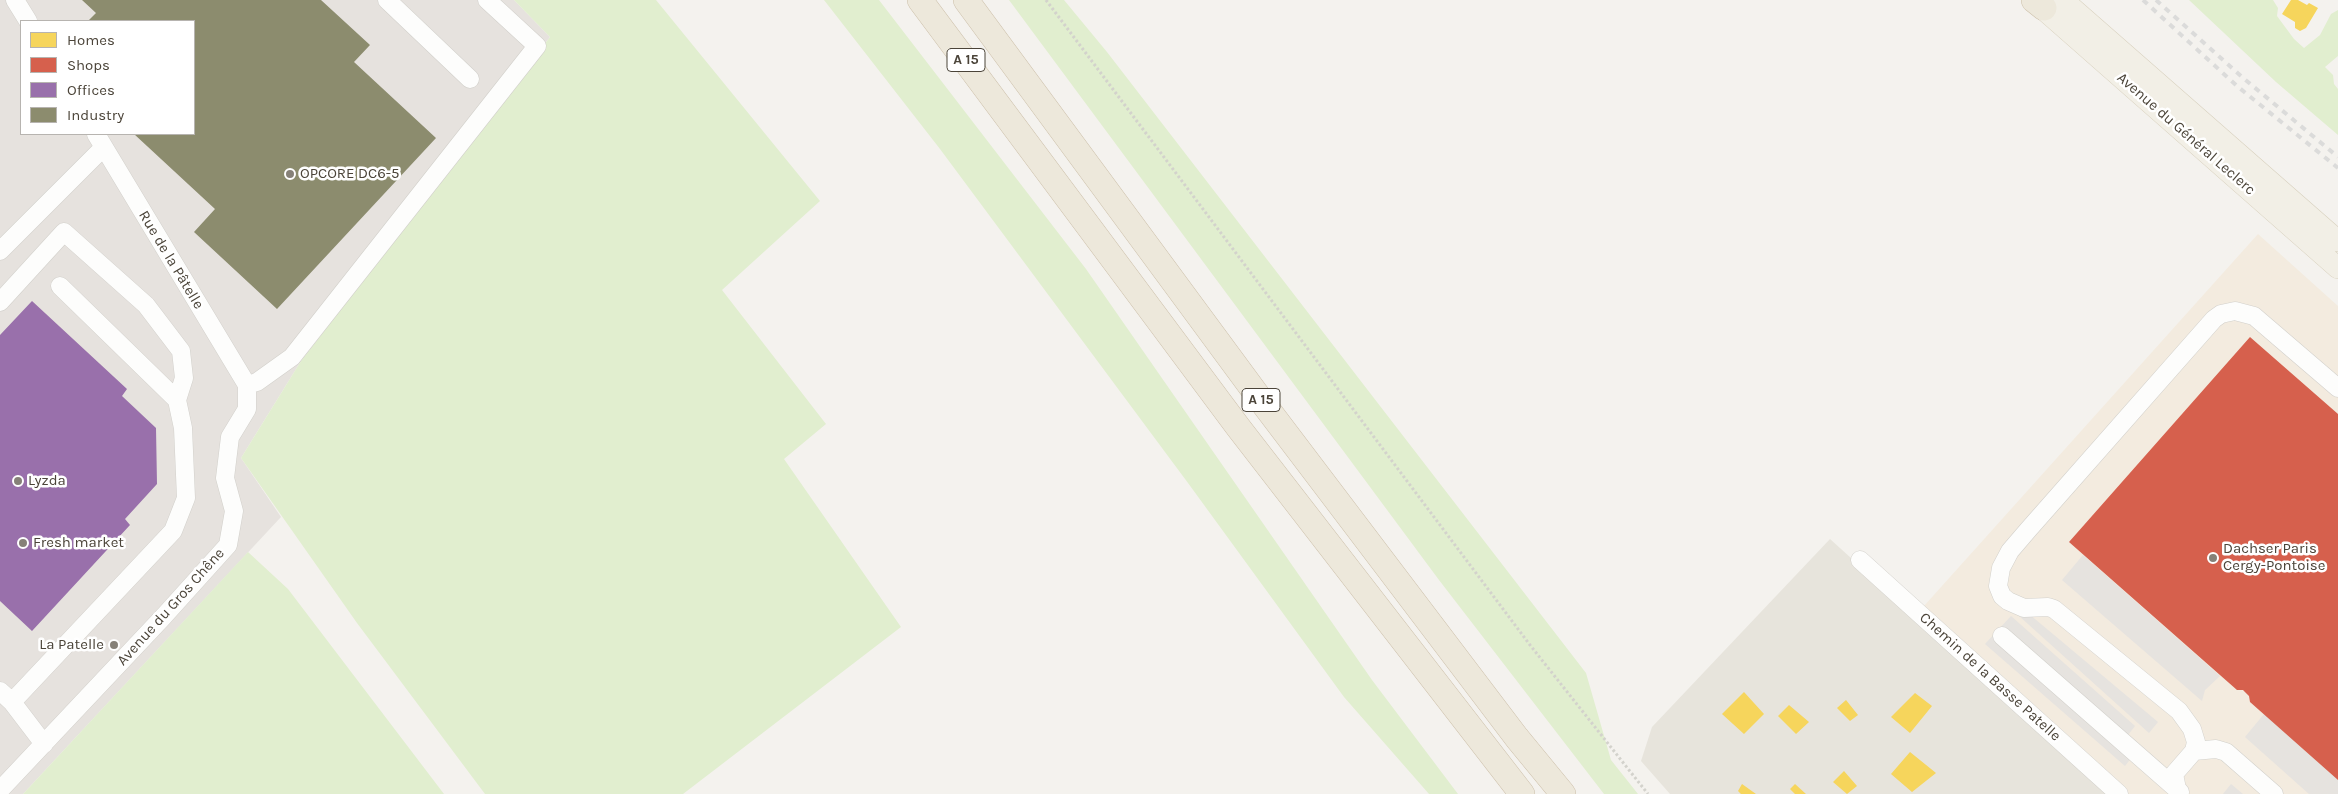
<!DOCTYPE html>
<html>
<head>
<meta charset="utf-8">
<style>
  body { margin:0 }
  #map { position:relative; width:2338px; height:794px; overflow:hidden; background:#f4f2ee; font-family:Karla,sans-serif }
  canvas { display:block }
  .legend { position:absolute; left:20px; top:20px; width:175px; height:115px; box-sizing:border-box; background:#fff; border:1px solid #b7b4b0; margin:0; padding:6px 9px; list-style:none; font-size:15px; color:#4b4439 }
  .legend li { display:flex; align-items:center; gap:10px; height:25px }
  .legend b { width:25px; border:1px solid #b7b4b0 }
</style>
</head>
<body>
<div id="map">
<canvas width="2338" height="794"></canvas>
<ul class="legend">
<li><b style="height:14px;background:#f6d55c"></b>Homes</li>
<li><b style="height:14px;background:#d6604d"></b>Shops</li>
<li><b style="height:14px;background:#9970ab"></b>Offices</li>
<li><b style="height:14px;background:#8c8c6e"></b>Industry</li>
</ul>
</div>
<script>
const ctx = document.querySelector('canvas').getContext('2d');
ctx.lineJoin = 'round';
function paint(path, color) {
  ctx.fillStyle = color;
  ctx.fill(path, 'evenodd');
}
function poly(rows) {
  const path = new Path2D();
  for (const r of rows) {
    path.moveTo(r[0], r[1]);
    for (let i = 2; i < r.length; i += 2) path.lineTo(r[i], r[i + 1]);
  }
  return path;
}
function trace(path, color, width, dash) {
  ctx.strokeStyle = color;
  ctx.lineWidth = width;
  ctx.lineCap = dash ? 'butt' : 'round';
  ctx.setLineDash(dash || []);
  ctx.stroke(path);
}
function drawText(font, color, halo, rows, align = 'center') {
  ctx.font = font + ' Karla,sans-serif';
  ctx.lineWidth = 5;
  ctx.setLineDash([]);
  ctx.textBaseline = 'middle';
  ctx.strokeStyle = halo;
  ctx.fillStyle = color;
  for (const [text, x, y, turn = 0] of rows) {
    ctx.save();
    ctx.translate(x, y);
    ctx.rotate((+turn || 0) * Math.PI / 180);
    ctx.textAlign = isNaN(turn) ? turn : align;
    if (halo) ctx.strokeText(text, 0, 0);
    ctx.fillText(text, 0, 0);
    ctx.restore();
  }
}
paint(poly([
  [1830,539,1915,616,2109,794,1670,794,1641,761,1652,727]
]), '#e7e4dc');
paint(poly([
  [2258,234,2338,306,2338,794,2109,794,1915,616]
]), '#f3ebdf');
paint(poly([
  [0,0,514,0,550,37,301,361,241,458,281,517,23,794,0,794],
  [21,21,194,21,194,134,21,134]
]), '#e6e2de');
paint(poly([
  [514,0,656,0,820,201,722,290,826,424,784,459,901,627,683,794,485,794,357,623,241,458,301,361,550,37],
  [824,0,879,0,1086,269,1372,680,1458,794,1429,794,1344,697,1188,483,940,149],
  [1009,0,1064,0,1107,52,1586,673,1611,760,1638,794,1604,794,1439,580],
  [2189,0,2273,0,2278,8,2277,16,2294,39,2304,48,2320,35,2331,14,2338,10,2338,56,2325,67,2333,75,2334,84,2338,89,2338,135,2276,82],
  [248,552,288,589,444,794,23,794]
]), '#e1eecf');
paint(poly([
  [2083,555,2220,676,2205,690,2202,701,2062,580],
  [2023,609,2158,722,2149,733,2018,615],
  [2011,616,2135,726,2128,735,2135,753,2125,766,1985,644],
  [2264,714,2338,780,2338,794,2309,794,2245,737],
  [2231,784,2243,794,2223,794]
]), '#e6e3df');
paint(poly([
  [2291,0,2298,0,2307,5,2309,3,2318,8,2306,28,2300,31,2295,28,2295,22,2282,14],
  [1744,692,1764,714,1744,734,1722,714],
  [1915,693,1932,706,1910,733,1891,717],
  [1846,700,1858,715,1850,721,1837,708],
  [1789,705,1809,722,1796,734,1778,716],
  [1910,752,1936,773,1912,792,1891,774],
  [1844,771,1857,786,1847,794,1833,782],
  [1742,784,1756,794,1741,794,1738,791],
  [1795,784,1806,794,1795,794,1790,789]
]), '#f6d55c');
paint(poly([
  [2250,337,2338,414,2338,780,2250,702,2249,696,2243,690,2237,690,2069,542]
]), '#d6604d');
paint(poly([
  [32,301,127,389,122,396,156,428,157,484,125,519,130,525,32,631,0,601,0,335]
]), '#9970ab');
paint(poly([
  [82,0,321,0,370,45,354,62,436,138,277,309,194,232,215,209,134,134,194,134,194,21,88,21,96,13]
]), '#8c8c6e');
const minor = poly([
  [15,0,28,21],
  [387,0,470,79],
  [96,134,247,385],
  [0,251,104,147],
  [0,302,64,232,146,305,181,351,184,378,177,400],
  [247,385,257,382,292,357,537,46,487,0],
  [1860,560,2119,794],
  [2002,636,2180,792],
  [0,691,12,702,44,744],
  [12,702,173,531,186,498,183,428,177,400,60,286],
  [2194,751,2216,749,2226,752,2274,794],
  [2177,789,2174,774,2194,751,2196,742,2192,729,2179,711,2054,609,2048,607,2024,608,2008,601,2002,596,1998,586,2001,568,2010,551,2028,530,2214,319,2221,314,2235,311,2254,316,2338,388],
  [0,790,164,616,228,545,234,511,225,478,230,437,247,409,247,385]
]);
const major = poly([
  [2033,0,2338,268],
  [2063,0,2338,241]
]);
const highway = poly([
  [920,0,1238,427,1522,794],
  [966,0,1266,407,1517,738,1563,794],
  [2034,0,2044,8]
]);
trace(minor, '#d2d0cb', 19);
trace(major, '#d6cebb', 22);
trace(highway, '#ccbfa9', 26);
trace(poly([
  [1046,0,1530,645,1648,794]
]), '#d3d2cc', 3, [2.5, 2.5]);
trace(minor, '#fdfdfc', 18);
trace(major, '#f2efe6', 21);
trace(highway, '#ede8db', 25);
trace(poly([
  [2143,0,2237,86,2338,168],
  [2156,0,2242,77,2338,157]
]), '#dbdbda', 4, [6, 6]);
for (const [x, y, r, color] of [
  [290,174,5,"#868178"],
  [18,481,5,"#868178"],
  [23,543,5,"#868178"],
  [2213,558,5,"#868178"],
  [114,645,5,"#868178"]
]) {
  const dot = new Path2D();
  dot.arc(x, y, r, 0, 2 * Math.PI);
  ctx.fillStyle = color;
  ctx.fill(dot);
  trace(dot, '#fff', 2);
}
for (const [x, y, w] of [
  [966,60,38],
  [1261,400,38]
]) {
  const box = new Path2D();
  box.roundRect(x - w / 2, y - 11.5, w, 23, 4);
  ctx.fillStyle = '#fff';
  ctx.fill(box);
  trace(box, '#4b4439', 1);
}
drawText('bold 14px', '#4b4439', null, [
  ["A 15",966,60],
  ["A 15",1261,400]
]);
drawText('15px', '#4b4439', '#fff', [
  ["Avenue du Général Leclerc",2186,134,41],
  ["Rue de la Pâtelle",171,260,59],
  ["Avenue du Gros Chêne",171,607,-48],
  ["Chemin de la Basse Patelle",1990,677,42]
]);
drawText('15px', '#4b4439', '#fff', [
  ["OPCORE DC6-5",300,174],
  ["Lyzda",28,481],
  ["Fresh market",33,543],
  ["Dachser Paris",2223,549],
  ["Cergy-Pontoise",2223,566],
  ["La Patelle",104,645,"right"]
], 'left');
</script>
</body>
</html>
